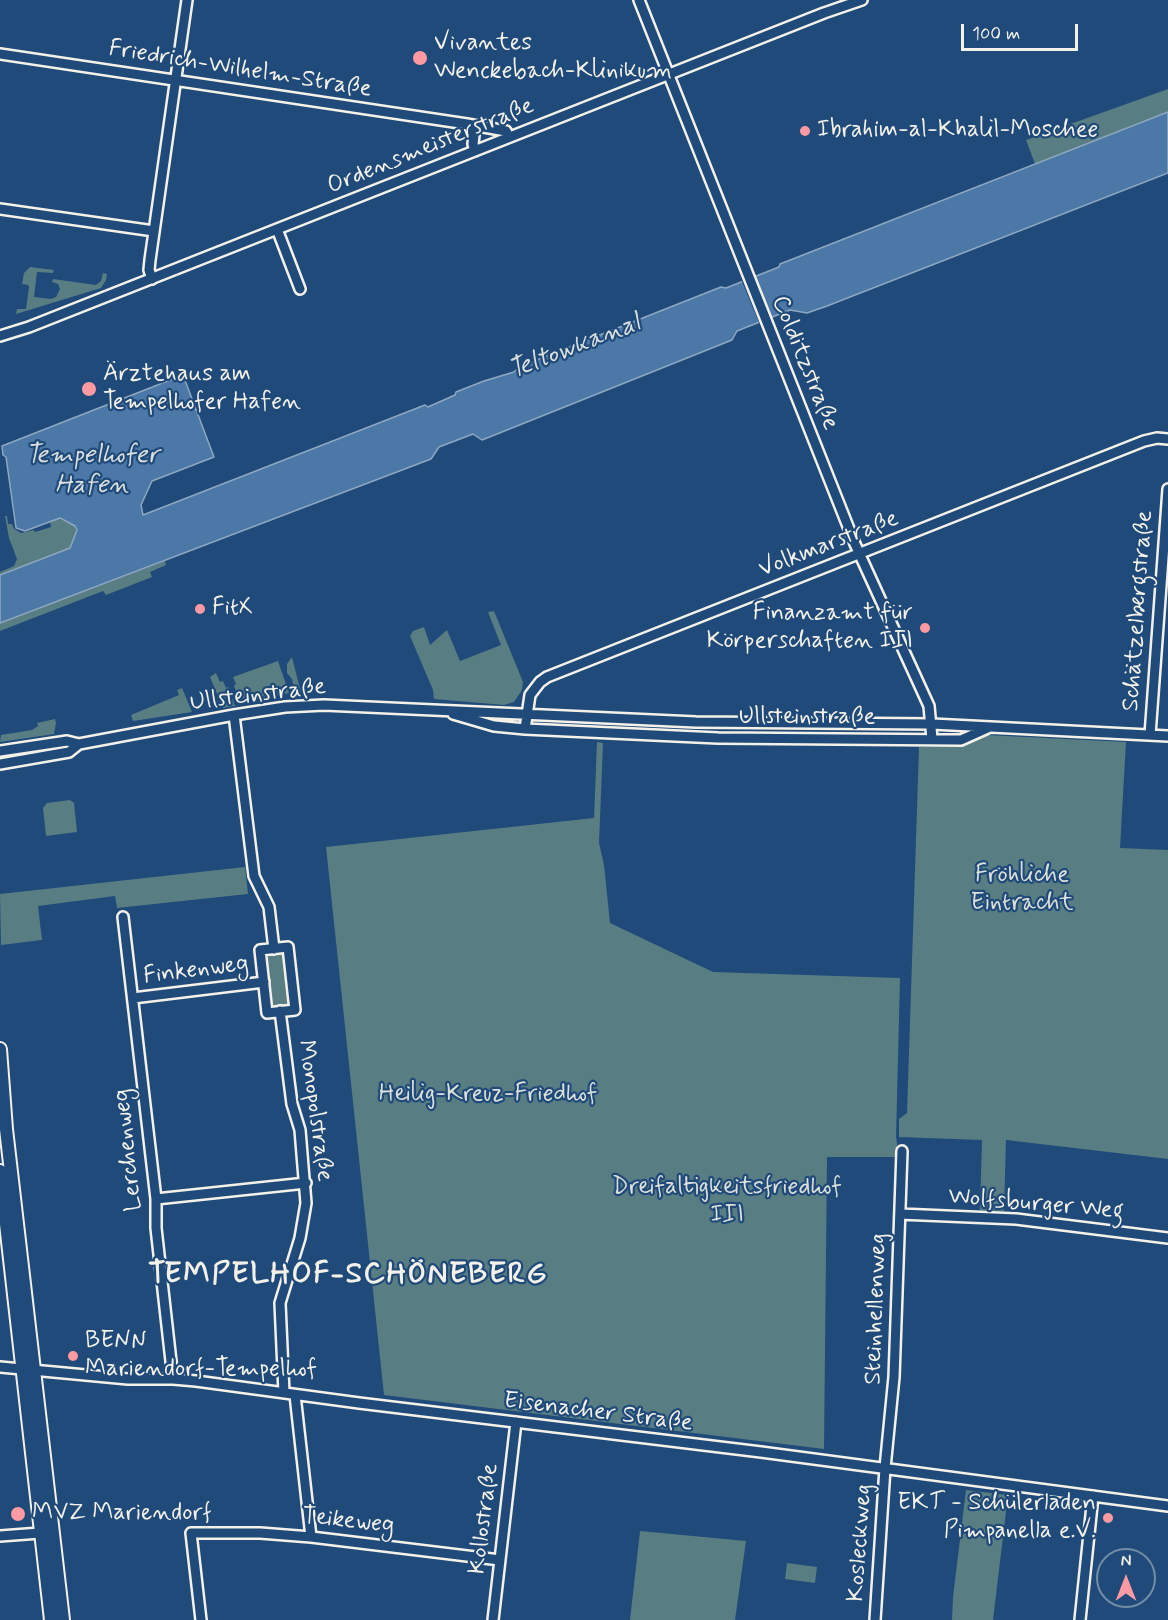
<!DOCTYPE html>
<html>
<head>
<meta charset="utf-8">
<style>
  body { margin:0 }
  #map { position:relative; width:1168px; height:1620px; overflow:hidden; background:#1f4a7a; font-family:Mynerve,sans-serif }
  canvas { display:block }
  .north { position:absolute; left:1096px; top:1548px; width:60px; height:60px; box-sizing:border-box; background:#1f4a7a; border:2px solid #748da6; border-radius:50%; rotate:0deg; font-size:16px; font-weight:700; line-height:24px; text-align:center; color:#f4f1e8 }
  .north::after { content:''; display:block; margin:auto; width:21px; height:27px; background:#ff9aa2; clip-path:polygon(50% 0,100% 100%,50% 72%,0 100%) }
  .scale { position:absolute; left:961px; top:24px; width:117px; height:27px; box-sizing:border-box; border:3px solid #f4f1e8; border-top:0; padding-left:8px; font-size:18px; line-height:21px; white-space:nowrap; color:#f4f1e8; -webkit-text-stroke:4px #1f4a7a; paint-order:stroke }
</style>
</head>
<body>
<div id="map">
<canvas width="1168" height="1620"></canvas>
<div class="north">N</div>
<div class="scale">100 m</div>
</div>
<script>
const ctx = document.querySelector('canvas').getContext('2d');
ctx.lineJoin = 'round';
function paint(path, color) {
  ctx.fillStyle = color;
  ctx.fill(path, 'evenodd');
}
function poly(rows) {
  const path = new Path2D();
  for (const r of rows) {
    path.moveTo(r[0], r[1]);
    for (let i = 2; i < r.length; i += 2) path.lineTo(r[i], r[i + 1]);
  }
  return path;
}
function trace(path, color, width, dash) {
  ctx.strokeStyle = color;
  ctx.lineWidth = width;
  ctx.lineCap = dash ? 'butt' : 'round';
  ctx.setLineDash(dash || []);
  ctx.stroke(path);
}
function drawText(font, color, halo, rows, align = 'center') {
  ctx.font = font + ' Mynerve,sans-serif';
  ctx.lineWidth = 4.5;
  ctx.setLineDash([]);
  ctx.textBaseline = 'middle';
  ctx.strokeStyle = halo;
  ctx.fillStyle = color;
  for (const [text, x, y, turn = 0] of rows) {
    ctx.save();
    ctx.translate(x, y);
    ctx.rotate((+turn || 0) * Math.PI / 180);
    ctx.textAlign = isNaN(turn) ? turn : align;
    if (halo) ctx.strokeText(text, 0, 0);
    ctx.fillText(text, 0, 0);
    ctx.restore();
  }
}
paint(poly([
  [1168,89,1168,112,1035,164,1026,140],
  [30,267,54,270,53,273,37,272,34,297,51,299,56,297,60,289,58,284,52,282,53,279,96,285,101,281,103,273,107,274,106,280,101,288,16,314,17,309,26,309,29,287,28,285,22,284,24,273],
  [5,516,7,516,8,524,12,524,14,529,21,533,34,530,35,532,51,527,50,521,57,518,75,526,77,532,70,548,0,575,0,572,14,566,17,559,9,538],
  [165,561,166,565,150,572,152,577,106,595,103,591,0,631,0,623],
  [494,611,523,682,522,690,514,702,504,705,434,699,433,690,410,636,413,631,424,627,430,645,447,630,460,661,501,645,488,612],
  [292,657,299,685,301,692,295,693,292,679,287,673,287,664],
  [278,661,289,693,241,704,234,686,236,684,233,677],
  [216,673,220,682,223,681,226,688,228,687,235,706,223,708,210,677],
  [182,688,192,712,133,721,131,715,179,695,177,690],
  [55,719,56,723,54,734,0,742,1,735,32,730,38,726,37,723],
  [986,735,1126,742,1120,848,1168,850,1168,1159,1006,1140,1004,1211,980,1210,982,1140,899,1137,899,1119,907,1113,919,747,959,747],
  [597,742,603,743,599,843,604,865,610,923,713,972,900,978,896,1137,899,1157,827,1157,824,1449,384,1395,326,847,594,818],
  [70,800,74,803,77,832,46,836,43,808,47,803],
  [245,867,248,894,117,908,115,896,38,906,42,940,1,945,0,894],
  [279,952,285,956,290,1000,287,1007,274,1009,269,1003,265,957,270,953],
  [966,1490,1008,1495,993,1620,952,1620,953,1597],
  [640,1531,746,1541,735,1620,630,1620],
  [787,1563,817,1567,815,1583,785,1579]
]), '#587d83');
const water = poly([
  [1168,112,1168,173,827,306,807,313,790,310,737,331,732,340,482,440,473,434,439,447,431,459,0,623,0,575,70,548,77,530,75,526,60,518,25,531,16,528,6,457,3,455,2,446,183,375,214,457,152,481,141,505,143,515,425,405,428,407,455,395,456,392,484,381,514,372,519,367,721,287,726,288,779,267,780,264,1168,112]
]);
paint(water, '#4c78a7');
trace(water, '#8fa8c1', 1.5);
paint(poly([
  [754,274,773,320,760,325,741,279]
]), '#1f4a7a');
const minor = poly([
  [639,0,855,544,929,706,932,739],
  [0,54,467,124,506,131,509,137],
  [475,126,473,144,475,151],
  [0,209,154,231],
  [277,229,300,289],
  [152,279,149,270,150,260,187,0],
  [0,336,29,327,824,13,862,0],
  [453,714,494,726,525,729,718,738,961,740,990,727],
  [234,715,254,876,269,907,274,949],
  [525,729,530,695,540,682,547,677,1144,441,1157,438,1168,439],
  [1150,735,1168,489],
  [0,751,67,741,79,744,234,715,285,707,324,705,696,722,932,724,1168,736],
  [0,764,69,752,79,744],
  [123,917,156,1199,156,1228,173,1379],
  [288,947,295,1010,267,1013,260,950,288,947],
  [133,998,264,982],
  [280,1011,292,1104,300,1130,306,1203,300,1238,280,1303,284,1393],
  [156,1199,306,1183],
  [900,1214,1016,1219,1168,1238],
  [0,1367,128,1379,173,1379,196,1381,359,1403,761,1452,1168,1506],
  [295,1395,311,1537],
  [0,1536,40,1533],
  [201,1620,191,1533,260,1533,311,1537,500,1560],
  [493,1620,516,1422],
  [875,1620,885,1468,894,1377,902,1151],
  [1080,1620,1093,1496]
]);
const major = poly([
  [0,1049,6,1129,63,1620],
  [0,1171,51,1620]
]);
trace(minor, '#f4f1e8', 14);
trace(major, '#f4f1e8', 16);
trace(minor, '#1f4a7a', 9);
trace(major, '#1f4a7a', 12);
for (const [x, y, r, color] of [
  [420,58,8,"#ff9aa2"],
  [805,131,6,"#ff9aa2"],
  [89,389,8,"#ff9aa2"],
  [200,609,6,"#ff9aa2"],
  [925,628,6,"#ff9aa2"],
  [73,1356,6,"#ff9aa2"],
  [18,1514,8,"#ff9aa2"],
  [1108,1518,6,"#ff9aa2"]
]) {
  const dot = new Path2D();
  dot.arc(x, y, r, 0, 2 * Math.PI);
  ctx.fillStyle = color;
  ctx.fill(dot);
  trace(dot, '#1f4a7a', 2);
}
drawText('24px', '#f4f1e8', '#1f4a7a', [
  ["Vivantes",434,44],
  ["Wenckebach-Klinikum",434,72],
  ["Ibrahim-al-Khalil-Moschee",817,131],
  ["Ärztehaus am",103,375],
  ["Tempelhofer Hafen",103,403],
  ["FitX",212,609],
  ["Finanzamt für",913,614,"right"],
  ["Körperschaften III",913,642,"right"],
  ["BENN",85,1342],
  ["Mariendorf-Tempelhof",85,1370],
  ["EKT - Schülerladen",1096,1504,"right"],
  ["Pimpanella e.V.",1096,1532,"right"],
  ["MVZ Mariendorf",32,1514]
], 'left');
drawText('24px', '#f4f1e8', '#1f4a7a', [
  ["Friedrich-Wilhelm-Straße",240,70,9],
  ["Ordensmeisterstraße",431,147,-22],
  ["Colditzstraße",804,363,68],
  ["Volkmarstraße",829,545,-21],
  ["Schätzelbergstraße",1139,611,-86],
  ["Ullsteinstraße",258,696,-7],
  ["Ullsteinstraße",807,718],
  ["Finkenweg",196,971,-7],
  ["Monopolstraße",314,1111,82],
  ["Lerchenweg",129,1150,-96],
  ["Wolfsburger Weg",1036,1205,5],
  ["Steinhellenweg",877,1309,-88],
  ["Eisenacher Straße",598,1413,7],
  ["Kollostraße",485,1519,-83],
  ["Teikeweg",348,1522,6],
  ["Kosleckweg",861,1543,-86]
]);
drawText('24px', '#dde0d9', '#1f4a7a', [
  ["Fröhliche",1022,876],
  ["Eintracht",1022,904],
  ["Heilig-Kreuz-Friedhof",488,1095],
  ["Dreifaltigkeitsfriedhof",727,1188],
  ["III",727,1216]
]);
drawText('italic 26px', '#dbdfde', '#1f4a7a', [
  ["Teltowkanal",575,348,-21],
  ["Tempelhofer",92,457],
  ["Hafen",92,487]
]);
ctx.letterSpacing = '1.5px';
drawText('bold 30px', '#f4f1e8', '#1f4a7a', [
  ["TEMPELHOF-SCHÖNEBERG",348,1276]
]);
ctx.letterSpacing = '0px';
</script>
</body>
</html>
